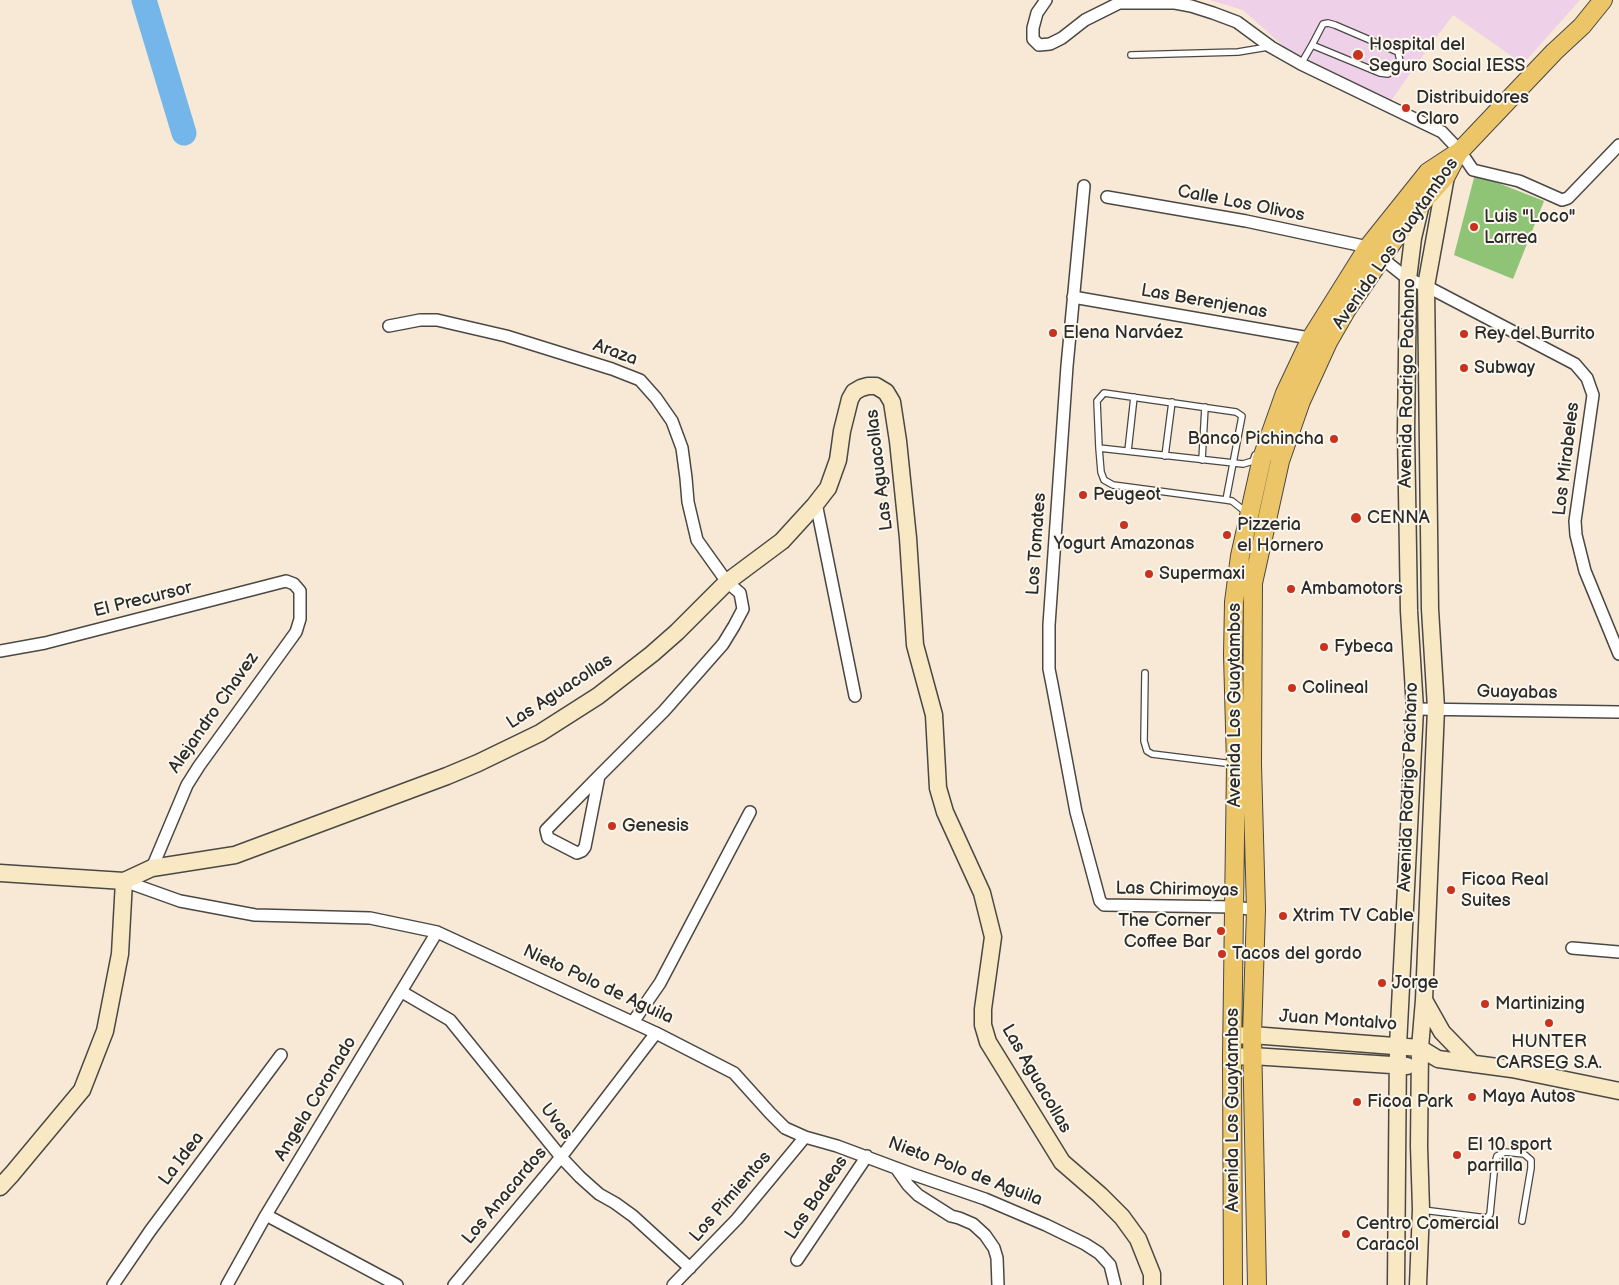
<!DOCTYPE html>
<html>
<head>
<meta charset="utf-8">
<style>
  body { margin:0 }
  canvas { display:block; background:#f7e9d5 }
</style>
</head>
<body>
<canvas width="1619" height="1285"></canvas>
<script>
const ctx = document.querySelector('canvas').getContext('2d');
ctx.lineJoin = 'round';
function paint(path, color) {
  ctx.fillStyle = color;
  ctx.fill(path, 'evenodd');
}
function poly(rows) {
  const path = new Path2D();
  for (const r of rows) {
    path.moveTo(r[0], r[1]);
    for (let i = 2; i < r.length; i += 2) path.lineTo(r[i], r[i + 1]);
  }
  return path;
}
function trace(path, color, width, dash) {
  ctx.strokeStyle = color;
  ctx.lineWidth = width;
  ctx.lineCap = dash ? 'butt' : 'round';
  ctx.setLineDash(dash || []);
  ctx.stroke(path);
}
function drawText(font, color, halo, rows, align = 'center') {
  ctx.font = font + ' "Balsamiq Sans",sans-serif';
  ctx.lineWidth = 4;
  ctx.setLineDash([]);
  ctx.textBaseline = 'middle';
  ctx.strokeStyle = halo;
  ctx.fillStyle = color;
  for (const [text, x, y, turn = 0] of rows) {
    ctx.save();
    ctx.translate(x, y);
    ctx.rotate((+turn || 0) * Math.PI / 180);
    ctx.textAlign = isNaN(turn) ? turn : align;
    if (halo) ctx.strokeText(text, 0, 0);
    ctx.fillText(text, 0, 0);
    ctx.restore();
  }
}
paint(poly([
  [1210,0,1580,0,1523,64,1453,15,1431,44,1388,105,1300,61,1243,10]
]), '#eed0e8');
paint(poly([
  [1475,174,1544,201,1513,279,1454,255]
]), '#8fc476');
trace(poly([
  [144,0,184,133]
]), '#74b6e9', 25);
const lane = poly([
  [1131,55,1238,52,1268,47],
  [1301,64,1312,45,1323,24,1328,23,1335,25,1398,52,1400,61,1396,67,1388,74,1380,73,1312,45],
  [1099,448,1097,401,1104,393,1236,412,1242,416,1226,500],
  [1128,451,1134,397],
  [1165,456,1172,402],
  [1202,460,1205,407],
  [1247,513,1232,501,1226,500,1113,485,1104,480,1101,472,1099,448,1243,464,1253,461,1255,455],
  [1145,673,1144,741,1147,751,1152,754,1233,764],
  [1423,1210,1487,1218,1490,1214,1495,1163,1497,1156,1505,1152,1524,1154,1531,1160,1531,1168,1522,1221]
]);
const street = poly([
  [1046,0,1037,13,1033,28,1033,39,1039,45,1050,44,1062,38,1085,20,1119,3,1175,3,1191,6,1213,13,1237,22,1271,47,1301,64,1442,132,1460,151,1473,170,1519,181,1562,200,1568,198,1619,145],
  [1084,186,1067,366,1049,625,1049,669,1052,684,1076,812,1100,901,1104,905,1235,907,1256,910],
  [1107,197,1246,221,1368,247,1408,279,1426,286,1575,364,1587,378,1593,395,1575,521,1576,535,1585,571,1619,654],
  [1073,297,1315,339],
  [389,326,420,320,437,320,506,336,612,369,640,380,656,398,672,421,682,448,686,478,688,502,697,540,727,582,740,593,743,609,734,626,723,644,664,711,599,776,546,830,548,838,577,853,582,851,585,847,599,776],
  [816,503,855,696],
  [0,651,45,643,286,581,294,584,300,591,300,619,296,632,199,766,187,785,152,868],
  [1415,709,1619,712],
  [124,881,180,901,255,915,370,918,437,932,656,1033,734,1073,770,1113,785,1128,805,1137,837,1146,912,1174,985,1199,1046,1225,1085,1244,1099,1253,1110,1265,1115,1285],
  [1572,948,1619,952],
  [402,992,450,1020,561,1157,580,1177,599,1194,615,1203,633,1216,690,1268],
  [633,1022,660,983,750,812],
  [896,1168,908,1185,918,1195,951,1216,959,1218,973,1224,985,1235,994,1248,997,1258,998,1285],
  [266,1215,397,1285],
  [797,1260,867,1156],
  [113,1285,150,1231,281,1055],
  [227,1285,266,1215,437,932],
  [454,1285,561,1157,656,1033],
  [673,1285,737,1219,805,1137]
]);
const secondary = poly([
  [0,873,124,881,152,868,235,855,447,776,478,763,540,733,598,696,652,654,677,632,727,582,782,541,814,506,828,488,838,460,842,431,850,399,854,392,861,388,868,386,876,386,886,392,892,402,898,441,908,538,915,645,934,715,938,788,945,812,982,893,993,937,983,1009,983,1025,988,1042,1062,1162,1100,1195,1122,1217,1138,1239,1152,1274,1152,1285],
  [1424,1000,1442,1032,1473,1064],
  [1232,1036,1252,1035,1420,1048,1438,1059,1512,1069,1619,1091],
  [1232,1057,1252,1056,1407,1066],
  [0,1187,12,1174,82,1090,105,1031,120,954,124,881],
  [1396,1285,1398,1046,1415,709,1409,611,1406,432,1408,279,1413,238,1421,204],
  [1418,1285,1421,1209,1419,1146,1420,1048,1424,1000,1436,708,1430,609,1426,286,1446,176]
]);
const primary = poly([
  [1233,1285,1232,1057,1236,764,1233,655,1234,602,1240,556,1262,458,1285,393,1311,338,1368,247,1428,172,1460,151,1554,52,1582,26,1603,0],
  [1257,1285,1252,1035,1256,910,1252,764,1253,583,1280,461,1301,401,1328,342,1347,309,1394,240,1421,204,1446,176,1458,153]
]);
trace(lane, '#4a4844', 8);
trace(street, '#4a4844', 14);
trace(secondary, '#4a4844', 19);
trace(primary, '#4a4844', 20);
trace(lane, '#fff', 5.5);
trace(street, '#fff', 11);
trace(secondary, '#f8e8c3', 16);
trace(primary, '#edc569', 18);
for (const [x, y, r, color] of [
  [1358,55,6,"#c8321e"],
  [1406,108,5,"#c8321e"],
  [1474,227,5,"#c8321e"],
  [1053,333,5,"#c8321e"],
  [1464,334,5,"#c8321e"],
  [1464,368,5,"#c8321e"],
  [1334,439,5,"#c8321e"],
  [1083,495,5,"#c8321e"],
  [1356,518,6,"#c8321e"],
  [1124,525,5,"#c8321e"],
  [1227,535,5,"#c8321e"],
  [1149,574,5,"#c8321e"],
  [1291,589,5,"#c8321e"],
  [1324,647,5,"#c8321e"],
  [1292,688,5,"#c8321e"],
  [612,826,5,"#c8321e"],
  [1451,890,5,"#c8321e"],
  [1283,916,5,"#c8321e"],
  [1221,931,5,"#c8321e"],
  [1222,954,5,"#c8321e"],
  [1382,983,5,"#c8321e"],
  [1485,1004,5,"#c8321e"],
  [1549,1023,5,"#c8321e"],
  [1472,1097,5,"#c8321e"],
  [1357,1102,5,"#c8321e"],
  [1457,1155,5,"#c8321e"],
  [1346,1234,5,"#c8321e"]
]) {
  const dot = new Path2D();
  dot.arc(x, y, r, 0, 2 * Math.PI);
  ctx.fillStyle = color;
  ctx.fill(dot);
  trace(dot, '#fbf7ec', 2);
}
drawText('18px', '#2b2b2b', '#fbf7ec', [
  ["Hospital del",1369,45],
  ["Seguro Social IESS",1369,66],
  ["Distribuidores",1416,98],
  ["Claro",1416,119],
  ["Luis \"Loco\"",1484,217],
  ["Larrea",1484,238],
  ["Elena Narváez",1063,333],
  ["Rey del Burrito",1474,334],
  ["Subway",1474,368],
  ["Banco Pichincha",1324,439,"right"],
  ["Peugeot",1093,495],
  ["CENNA",1367,518],
  ["Pizzeria",1237,525],
  ["el Hornero",1237,546],
  ["Yogurt Amazonas",1124,544,"center"],
  ["Supermaxi",1159,574],
  ["Ambamotors",1301,589],
  ["Fybeca",1334,647],
  ["Colineal",1302,688],
  ["Genesis",622,826],
  ["Ficoa Real",1461,880],
  ["Suites",1461,901],
  ["Xtrim TV Cable",1293,916],
  ["The Corner",1211,921,"right"],
  ["Coffee Bar",1211,942,"right"],
  ["Tacos del gordo",1232,954],
  ["Jorge",1392,983],
  ["Martinizing",1495,1004],
  ["HUNTER",1549,1042,"center"],
  ["CARSEG S.A.",1549,1063,"center"],
  ["Maya Autos",1482,1097],
  ["Ficoa Park",1367,1102],
  ["El 10 sport",1467,1145],
  ["parrilla",1467,1166],
  ["Centro Comercial",1356,1224],
  ["Caracol",1356,1245]
], 'left');
drawText('18px', '#2b2b2b', '#fbf7ec', [
  ["Calle Los Olivos",1241,204,11],
  ["Avenida Los Guaytambos",1396,244,-55],
  ["Las Berenjenas",1204,302,10],
  ["Araza",615,353,20],
  ["Avenida Rodrigo Pachano",1408,383,-89],
  ["Los Mirabeles",1567,459,-83],
  ["Las Aguacollas",880,470,-97],
  ["Los Tomates",1037,544,-86],
  ["El Precursor",143,600,-14],
  ["Las Aguacollas",560,692,-33],
  ["Guayabas",1517,693,1],
  ["Avenida Los Guaytambos",1235,705,-90],
  ["Alejandro Chavez",214,713,-55],
  ["Avenida Rodrigo Pachano",1409,787,-88],
  ["Las Chirimoyas",1177,890,1],
  ["Nieto Polo de Aguila",598,985,25],
  ["Juan Montalvo",1338,1021,4],
  ["Las Aguacollas",1036,1079,60],
  ["Angela Coronado",316,1099,-59],
  ["Avenida Los Guaytambos",1233,1110,-90],
  ["Uvas",556,1122,52],
  ["La Idea",182,1159,-53],
  ["Nieto Polo de Aguila",965,1172,21],
  ["Los Anacardos",505,1196,-50],
  ["Los Pimientos",731,1197,-49],
  ["Las Badeas",817,1198,-56]
]);
</script>
</body>
</html>
